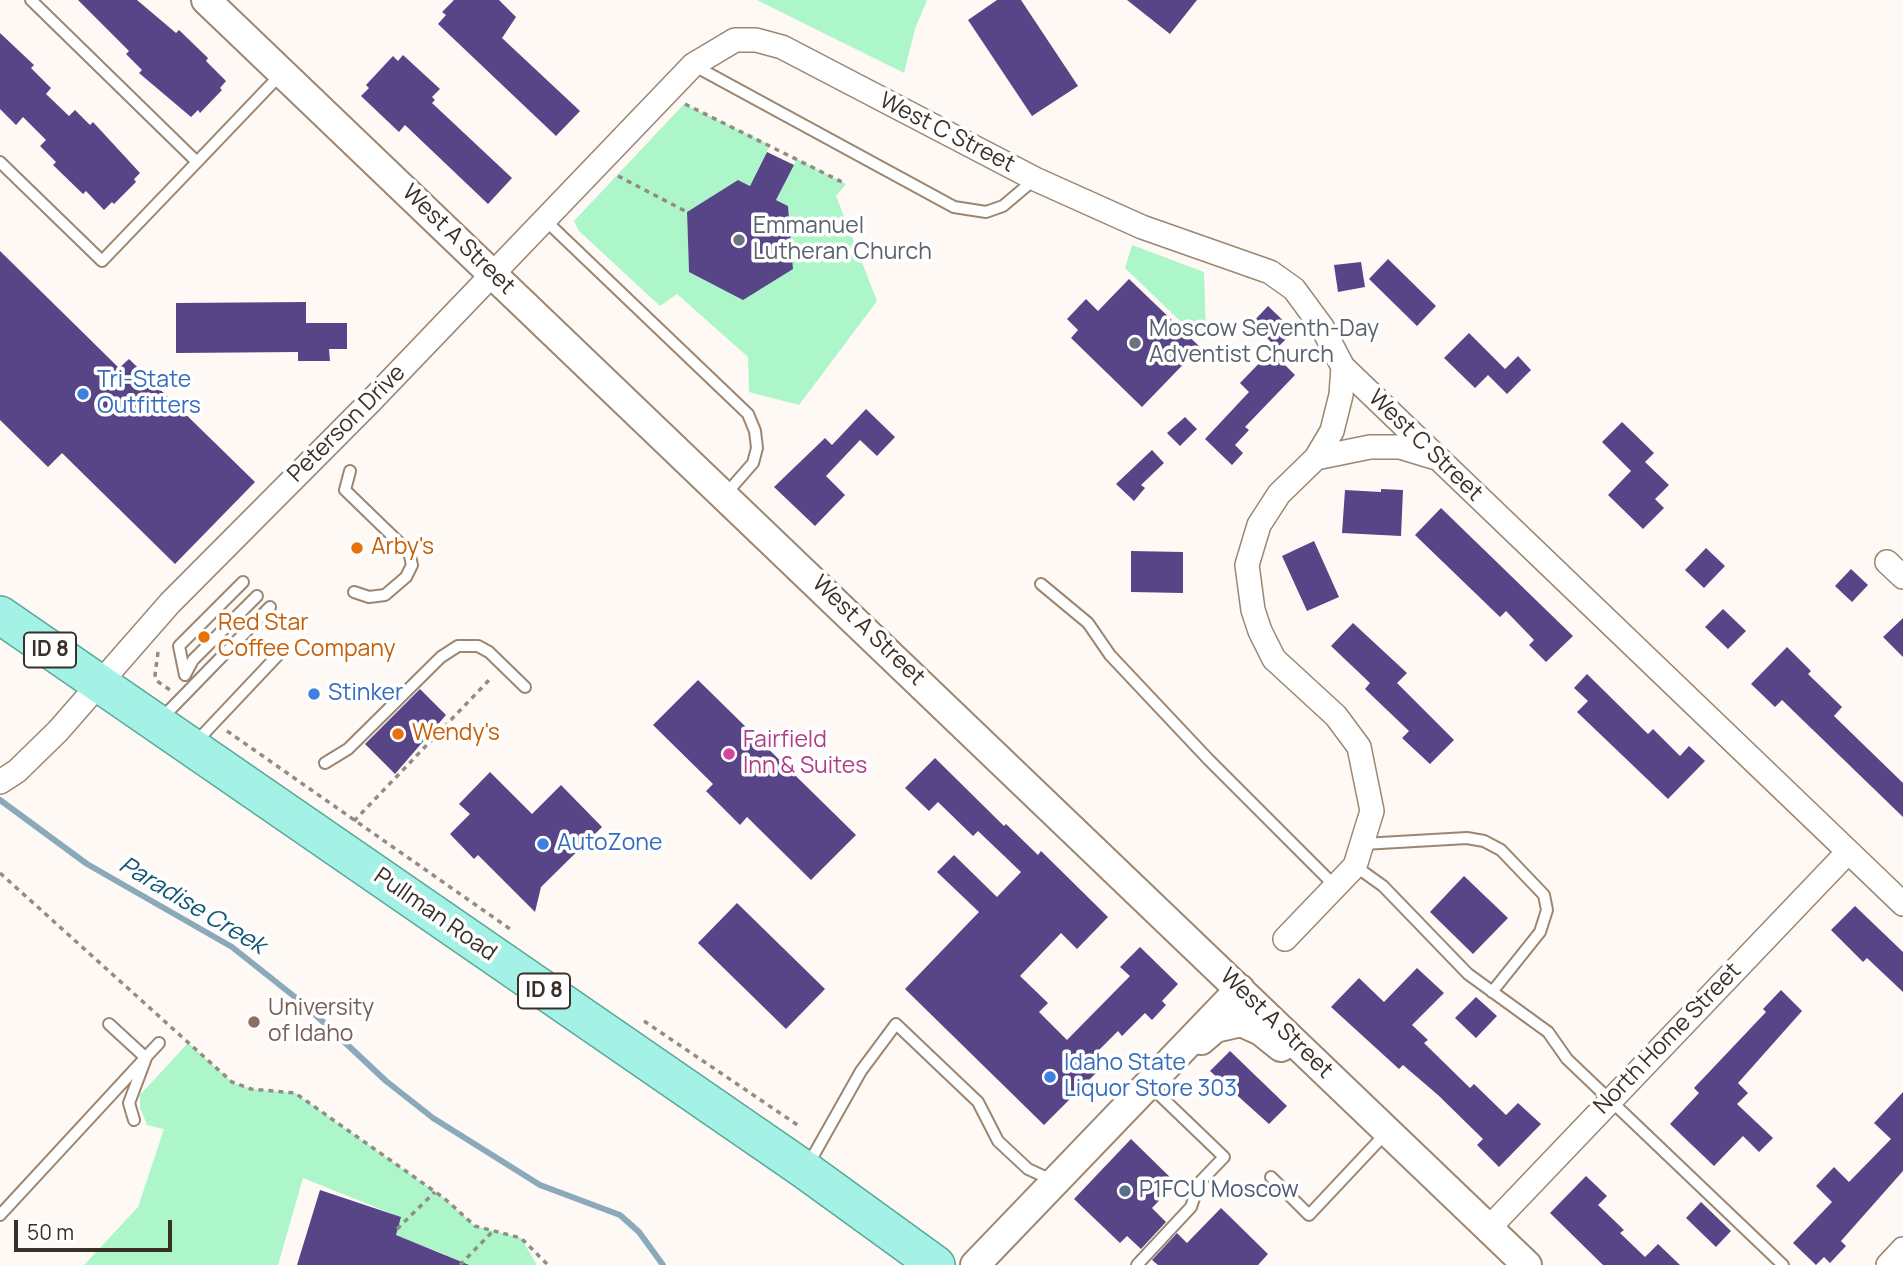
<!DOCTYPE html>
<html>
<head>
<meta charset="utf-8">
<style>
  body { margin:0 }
  #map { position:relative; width:1903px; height:1265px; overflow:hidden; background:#fef9f5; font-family:Manrope,sans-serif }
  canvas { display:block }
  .scale { position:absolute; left:14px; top:1220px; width:158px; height:32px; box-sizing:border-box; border:4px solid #3a3028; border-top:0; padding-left:9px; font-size:21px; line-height:24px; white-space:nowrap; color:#3a3028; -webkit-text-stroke:5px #fff; paint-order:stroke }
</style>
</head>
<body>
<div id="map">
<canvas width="1903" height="1265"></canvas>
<div class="scale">50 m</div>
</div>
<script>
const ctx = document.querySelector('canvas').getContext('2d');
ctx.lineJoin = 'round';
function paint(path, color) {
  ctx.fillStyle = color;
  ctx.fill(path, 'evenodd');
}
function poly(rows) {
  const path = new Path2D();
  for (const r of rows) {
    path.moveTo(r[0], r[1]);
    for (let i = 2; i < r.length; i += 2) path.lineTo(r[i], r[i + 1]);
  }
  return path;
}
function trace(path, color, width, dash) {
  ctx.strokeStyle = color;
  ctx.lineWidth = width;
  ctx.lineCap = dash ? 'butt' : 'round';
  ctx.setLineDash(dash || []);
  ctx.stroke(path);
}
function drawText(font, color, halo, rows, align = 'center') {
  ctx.font = font + ' Manrope,sans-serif';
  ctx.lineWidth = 7;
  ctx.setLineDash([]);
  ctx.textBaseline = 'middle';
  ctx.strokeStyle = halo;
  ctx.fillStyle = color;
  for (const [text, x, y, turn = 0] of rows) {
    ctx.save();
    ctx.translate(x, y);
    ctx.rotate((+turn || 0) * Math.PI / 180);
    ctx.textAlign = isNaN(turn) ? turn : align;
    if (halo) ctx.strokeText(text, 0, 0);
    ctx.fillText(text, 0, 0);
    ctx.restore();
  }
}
paint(poly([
  [757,0,927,0,915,29,904,73],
  [684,104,770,145,750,186,738,180,687,212,689,272,793,269,788,206,776,200,797,159,846,184,836,196,877,301,799,405,749,392,748,357,677,294,660,306,579,231,574,221],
  [1132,245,1204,272,1206,334,1200,340,1125,268],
  [188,1043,232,1082,251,1089,295,1093,444,1198,475,1226,521,1238,537,1265,442,1265,446,1255,395,1235,400,1217,303,1178,278,1265,84,1265,138,1207,164,1129,147,1125,140,1108,140,1095]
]), '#adf6c9');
trace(poly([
  [0,800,87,864,232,947,305,1005,386,1081,433,1118,540,1185,620,1215,639,1232,663,1265]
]), '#8aaabb', 6);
paint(poly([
  [78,0,137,0,176,33,179,30,208,58,206,61,226,81,220,88,222,90,200,113,198,110,191,117,139,73,142,70,126,54,129,51],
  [454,0,499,0,516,17,502,38,580,111,556,136,438,24,446,15,442,12],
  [997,0,1021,0,1078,86,1032,116,968,20],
  [1127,0,1197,0,1170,34],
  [0,33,34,65,31,68,51,88,46,94,69,116,75,110,90,125,93,122,140,173,134,179,136,182,114,204,112,202,104,210,86,191,83,194,53,165,56,162,40,146,46,140,23,117,16,125,0,109],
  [403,55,440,89,432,97,435,100,432,103,512,178,488,204,405,125,399,132,361,96,369,88,366,85,393,56,398,61],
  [767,152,794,165,776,200,788,206,793,269,743,300,689,272,687,212,738,180,750,186],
  [0,251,119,368,129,359,255,482,175,564,62,453,48,467,0,420],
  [1388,259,1436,306,1417,326,1369,279],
  [1361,262,1365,287,1338,292,1334,265],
  [1129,279,1200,347,1142,407,1071,338,1078,330,1067,319,1086,299,1098,311],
  [306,302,306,323,347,323,347,349,329,349,330,361,298,361,298,352,176,353,176,303],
  [1268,306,1294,331,1277,348,1252,323],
  [1469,333,1505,369,1518,356,1531,370,1507,394,1488,375,1475,388,1444,358],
  [1271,351,1295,375,1245,427,1249,430,1235,445,1243,453,1232,465,1205,439,1249,392,1240,383],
  [866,409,895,437,877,456,860,440,826,476,845,495,815,526,774,487,825,438,832,445],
  [1185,417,1197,429,1180,446,1167,433],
  [1622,422,1654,453,1645,462,1669,485,1655,499,1664,508,1643,529,1608,495,1631,471,1602,442],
  [1152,450,1164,463,1141,485,1145,488,1134,501,1116,484],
  [1381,489,1403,490,1401,536,1342,533,1345,490,1381,492],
  [1441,508,1573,636,1546,662,1529,645,1534,640,1506,611,1500,617,1415,535],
  [1314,541,1339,597,1307,611,1282,556],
  [1706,548,1725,566,1704,588,1685,570],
  [1131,551,1183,552,1183,593,1131,592],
  [1851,569,1868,585,1852,602,1835,586],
  [1723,609,1746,631,1728,649,1705,627],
  [1903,618,1903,657,1883,637],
  [1353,623,1407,673,1397,683,1454,740,1430,764,1402,738,1409,731,1365,689,1370,683,1331,646],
  [1787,647,1811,671,1808,674,1842,707,1834,716,1903,783,1903,817,1782,700,1775,707,1751,684],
  [1587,674,1648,734,1653,729,1680,756,1689,746,1705,761,1668,799,1577,712,1588,701,1574,688],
  [698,680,856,835,811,880,747,817,740,825,706,791,713,784,653,725],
  [420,689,446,715,395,774,365,744],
  [935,758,1004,826,1006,824,1038,855,1041,851,1108,917,1077,949,1061,933,1020,976,1048,1003,1039,1012,1067,1040,1130,976,1120,967,1140,947,1178,984,1162,1001,1166,1005,1152,1020,1145,1013,1122,1036,1118,1031,1088,1061,1098,1071,1044,1125,905,989,979,912,937,872,954,855,997,897,1021,872,978,831,973,836,938,802,929,811,905,788],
  [490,772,532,814,561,785,602,827,541,887,535,912,478,855,474,859,450,834,470,814,459,804],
  [1464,876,1508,918,1473,954,1430,912],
  [737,903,825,989,786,1029,698,943],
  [1855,906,1903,952,1903,992,1867,958,1863,962,1831,930],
  [1417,968,1444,993,1412,1025,1428,1040,1424,1043,1470,1088,1474,1084,1506,1115,1518,1103,1541,1124,1499,1167,1477,1145,1483,1139,1438,1095,1403,1065,1399,1069,1331,1007,1359,978,1384,1002],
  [1781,990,1802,1011,1738,1083,1748,1093,1737,1104,1773,1138,1759,1152,1743,1136,1714,1166,1670,1124,1699,1093,1694,1088,1766,1012,1763,1009],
  [1476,997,1497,1016,1476,1038,1455,1018],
  [1230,1051,1287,1106,1269,1124,1210,1071],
  [1903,1092,1903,1171,1841,1241,1846,1246,1830,1263,1824,1257,1816,1265,1793,1243,1832,1202,1816,1186,1834,1167,1849,1182,1891,1139,1874,1123],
  [1131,1139,1176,1183,1152,1208,1166,1222,1141,1249,1127,1236,1120,1243,1074,1199],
  [1586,1176,1607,1196,1598,1205,1624,1230,1620,1233,1645,1257,1658,1244,1680,1265,1603,1265,1550,1213],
  [320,1190,401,1217,396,1235,469,1265,297,1265],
  [1701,1202,1731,1231,1716,1247,1686,1218],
  [1221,1208,1268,1254,1258,1265,1158,1265,1152,1260,1177,1233,1187,1243]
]), '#574587');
const service = poly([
  [693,65,954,207,986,212,1003,206,1035,179],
  [0,162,102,261,197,162,31,0],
  [197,162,282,73],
  [545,220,748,414,755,431,757,448,753,463,725,495],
  [350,471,345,490,409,552,412,565,406,577,385,595,369,597,354,592],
  [1041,584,1088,623,1110,655,1208,759,1336,887],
  [185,675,179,646,243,582],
  [185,675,193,660,257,596],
  [162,718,270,607],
  [195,743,279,654],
  [325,763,348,749,441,657,458,646,478,646,489,652,525,687],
  [1363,844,1467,838,1484,841,1501,850,1544,895,1547,910,1540,932,1492,992],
  [1355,866,1383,886,1468,974,1548,1032,1567,1059,1783,1265],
  [109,1024,146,1058,129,1103,134,1120],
  [808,1165,861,1071,896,1024,978,1102,998,1141,1028,1169,1054,1181],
  [1271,1177,1309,1215,1387,1132],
  [0,1215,159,1043],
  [1137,1265,1191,1207,1199,1183,1224,1157,1149,1085]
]);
const minor = poly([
  [1316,458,1370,447,1400,447,1433,457],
  [1887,562,1903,577],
  [0,782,17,771,58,731,170,603,370,402,693,65,735,40,756,40,782,47,1035,179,1142,227,1270,272,1294,289,1322,327,1343,367,1903,904],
  [1285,939,1355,866,1372,811,1359,747,1336,716,1274,659,1260,631,1253,610,1247,565,1259,525,1279,494,1316,458,1332,431,1341,395,1343,367],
  [1489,1228,1848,852],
  [1888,1265,1903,1249]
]);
const tertiary = poly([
  [206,0,1527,1265],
  [1201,1040,1215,1028,1241,1022,1261,1031,1281,1047],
  [975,1265,1240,989]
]);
const primary = poly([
  [0,615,805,1170,936,1265]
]);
trace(service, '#9c8671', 14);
trace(minor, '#9c8671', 26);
trace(tertiary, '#9c8671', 32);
trace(primary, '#58a898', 40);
trace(poly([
  [685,104,846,184],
  [618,176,687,212],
  [158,652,155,675,157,681,170,690],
  [227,731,513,931],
  [354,821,492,677],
  [0,873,232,1082,251,1089,295,1093,444,1198,475,1226,521,1238,548,1265],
  [644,1021,799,1126],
  [397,1229,435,1192],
  [460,1265,493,1231]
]), '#938b85', 3.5, [5, 5]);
trace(service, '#fff', 10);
trace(minor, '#fff', 23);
trace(tertiary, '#fff', 28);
trace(primary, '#a4f1e6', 37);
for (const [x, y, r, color] of [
  [739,240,7,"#6b7280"],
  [1135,343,7,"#6b7280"],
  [83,394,7,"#3f7fe0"],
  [357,548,7,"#e8710a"],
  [204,637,7,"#e8710a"],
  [314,694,7,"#3f7fe0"],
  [398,734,7,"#e8710a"],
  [729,754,7,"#d1479c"],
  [543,844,7,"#3f7fe0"],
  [254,1022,7,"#8d6e63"],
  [1050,1077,7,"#3f7fe0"],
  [1125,1191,7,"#5c6f8a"]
]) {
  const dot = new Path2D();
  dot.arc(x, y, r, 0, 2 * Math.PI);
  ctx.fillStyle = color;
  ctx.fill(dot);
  trace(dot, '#fff', 2.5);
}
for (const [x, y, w] of [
  [50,650,52],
  [544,991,52]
]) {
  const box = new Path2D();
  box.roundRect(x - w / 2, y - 17.5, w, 35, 5);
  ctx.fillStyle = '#fff';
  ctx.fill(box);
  trace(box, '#3a3028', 2);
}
drawText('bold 21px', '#3a3028', null, [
  ["ID 8",50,650],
  ["ID 8",544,991]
]);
drawText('23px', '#3a3028', '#fff', [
  ["West C Street",947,133,27],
  ["West A Street",458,240,44],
  ["Peterson Drive",347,424,-45],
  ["West C Street",1425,446,44],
  ["West A Street",868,631,44],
  ["Pullman Road",435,915,35],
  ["West A Street",1276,1024,44],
  ["North Home Street",1668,1039,-46]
]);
drawText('23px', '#5b616d', '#fff', [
  ["Emmanuel",753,227],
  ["Lutheran Church",753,253],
  ["Moscow Seventh-Day",1149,330],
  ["Adventist Church",1149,356]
], 'left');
drawText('23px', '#366cbe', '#fff', [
  ["Tri-State",97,381],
  ["Outfitters",97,407],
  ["Stinker",328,694],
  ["AutoZone",557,844],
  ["Idaho State",1064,1064],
  ["Liquor Store 303",1064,1090]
], 'left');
drawText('23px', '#c56008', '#fff', [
  ["Arby's",371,548],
  ["Red Star",218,624],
  ["Coffee Company",218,650],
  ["Wendy's",412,734]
], 'left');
drawText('23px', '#b23c85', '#fff', [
  ["Fairfield",743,741],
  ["Inn & Suites",743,767]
], 'left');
drawText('23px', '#785e54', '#fff', [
  ["University",268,1009],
  ["of Idaho",268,1035]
], 'left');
drawText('23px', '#4e5e75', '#fff', [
  ["P1FCU Moscow",1139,1191]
], 'left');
drawText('italic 24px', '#115775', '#fff', [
  ["Paradise Creek",192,906,31]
]);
</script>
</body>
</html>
